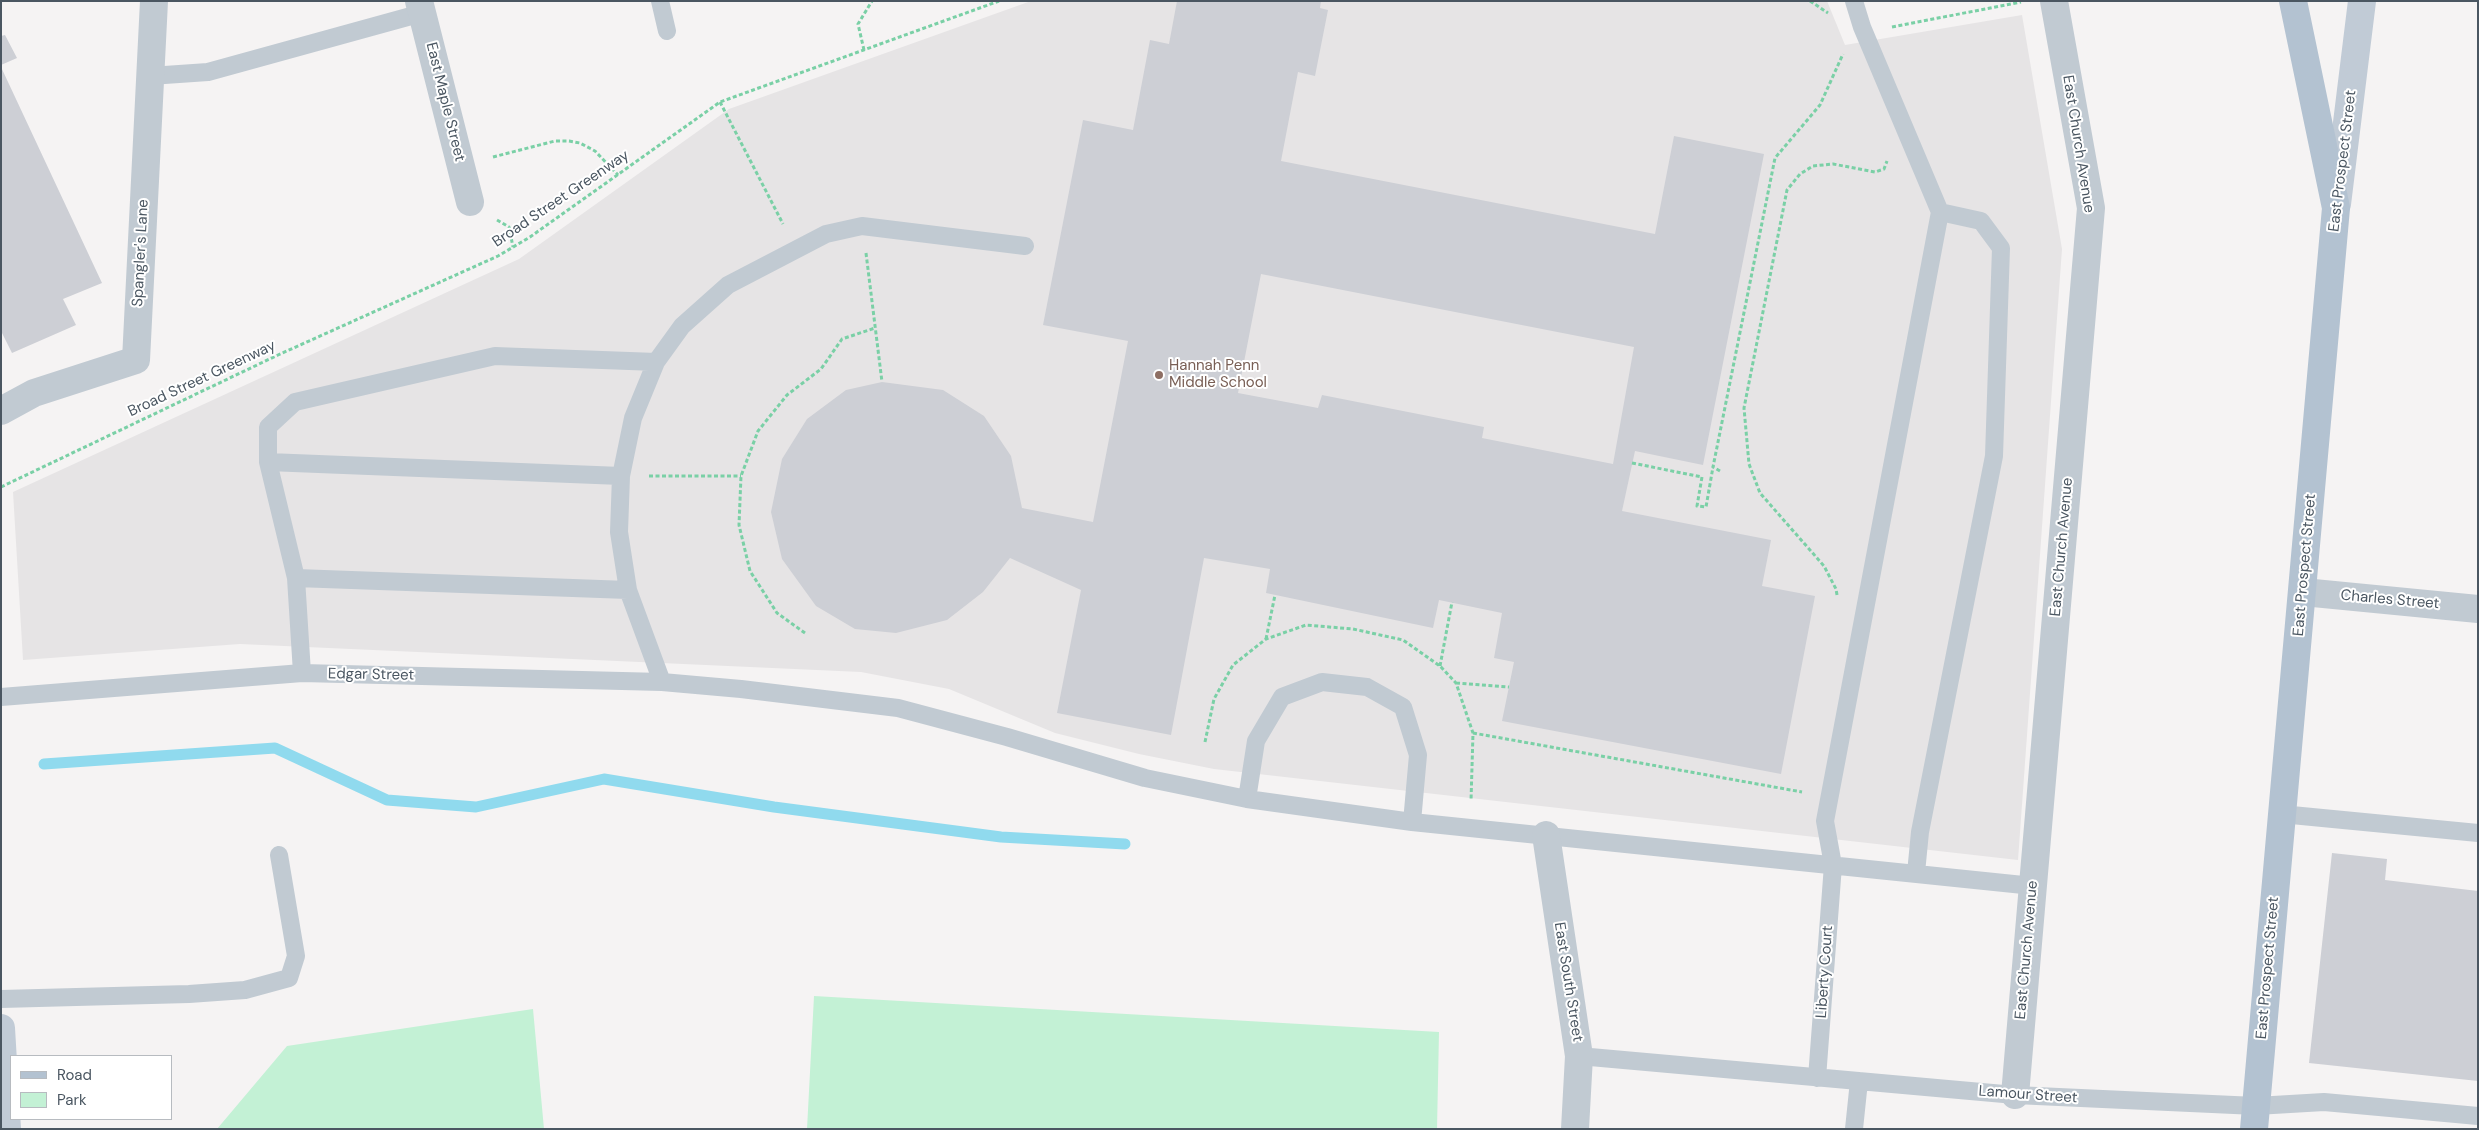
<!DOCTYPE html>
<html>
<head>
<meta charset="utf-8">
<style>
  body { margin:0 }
  #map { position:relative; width:2479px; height:1130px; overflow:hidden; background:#f5f3f3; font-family:"DM Sans",sans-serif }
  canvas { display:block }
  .frame { position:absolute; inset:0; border:2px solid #4a5661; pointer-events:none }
  .legend { position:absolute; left:10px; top:1055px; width:162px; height:65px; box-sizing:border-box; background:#fff; border:1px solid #b7bbc0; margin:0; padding:6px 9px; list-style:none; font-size:15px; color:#4a5661 }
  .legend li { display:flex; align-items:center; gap:10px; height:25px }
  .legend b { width:25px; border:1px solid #b7bbc0 }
</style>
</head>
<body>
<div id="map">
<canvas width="2479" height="1130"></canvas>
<div class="frame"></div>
<ul class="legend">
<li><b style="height:6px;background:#b3c2d1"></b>Road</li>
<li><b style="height:14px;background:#c3f1d5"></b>Park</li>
</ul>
</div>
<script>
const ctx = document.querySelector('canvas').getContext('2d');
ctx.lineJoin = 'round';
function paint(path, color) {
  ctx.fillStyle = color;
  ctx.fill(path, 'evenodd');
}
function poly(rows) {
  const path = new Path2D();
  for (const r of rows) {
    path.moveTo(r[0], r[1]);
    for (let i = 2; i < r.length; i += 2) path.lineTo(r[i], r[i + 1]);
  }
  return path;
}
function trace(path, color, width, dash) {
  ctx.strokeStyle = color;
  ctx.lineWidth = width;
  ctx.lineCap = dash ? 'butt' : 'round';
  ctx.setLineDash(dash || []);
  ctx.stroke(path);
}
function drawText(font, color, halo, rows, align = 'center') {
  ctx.font = font + ' "DM Sans",sans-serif';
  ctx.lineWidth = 4;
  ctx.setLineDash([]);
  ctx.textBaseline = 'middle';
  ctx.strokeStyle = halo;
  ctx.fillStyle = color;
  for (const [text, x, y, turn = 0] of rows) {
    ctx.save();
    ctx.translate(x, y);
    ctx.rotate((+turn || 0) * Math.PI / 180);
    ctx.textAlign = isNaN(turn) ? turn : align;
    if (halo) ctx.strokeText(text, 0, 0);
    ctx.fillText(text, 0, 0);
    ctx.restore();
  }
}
paint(poly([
  [1031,1,1827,1,1845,45,2022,15,2062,249,2018,860,1214,769,1139,754,1055,733,949,689,861,672,240,644,23,660,13,492,519,259,729,109]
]), '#e6e4e5');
paint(poly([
  [814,996,1439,1032,1437,1129,807,1129],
  [533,1009,544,1129,217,1129,287,1046]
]), '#c3f1d5');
trace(poly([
  [44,764,275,748,387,800,476,807,604,779,774,807,1001,837,1125,844]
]), '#90daee', 11);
paint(poly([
  [1177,1,1321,1,1320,8,1328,10,1315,76,1298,72,1281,161,1655,234,1674,136,1764,154,1703,465,1635,451,1622,511,1771,540,1762,586,1815,596,1781,774,1502,721,1514,662,1494,658,1502,613,1439,600,1433,628,1266,593,1270,569,1204,558,1171,735,1057,713,1081,590,1010,558,983,592,947,620,896,633,855,629,816,606,782,559,771,512,782,459,807,419,846,390,882,382,943,390,984,416,1011,456,1022,508,1093,522,1128,341,1043,325,1083,120,1133,130,1150,40,1169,44],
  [1261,274,1634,347,1613,464,1482,438,1484,427,1322,395,1318,408,1238,393],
  [5,35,17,58,1,65,1,36],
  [1,67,102,283,63,299,76,325,12,353,1,331],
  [2332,853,2387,859,2385,880,2478,891,2478,1081,2309,1063]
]), '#cdcfd5');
trace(poly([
  [1810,1,1828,13],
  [1892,27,2021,2],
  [864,50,858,24,872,1],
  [720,102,783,224],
  [493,157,555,141,569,141,580,143,595,151,618,175],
  [497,220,509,227,513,247],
  [866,253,882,382],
  [1632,463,1702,477,1697,506,1706,507,1713,467],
  [1720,471,1713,467,1775,158,1820,105,1843,54],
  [649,476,741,476],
  [1,487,278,355,498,256,530,237,720,102,999,1],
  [1837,595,1836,589,1824,566,1760,493,1749,464,1744,408,1787,190,1800,174,1813,166,1833,164,1875,172,1884,169,1887,161],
  [805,633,777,613,750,571,739,525,741,476,758,431,787,395,821,369,842,339,875,328],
  [1266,639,1275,595],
  [1440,666,1452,602],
  [1456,683,1509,687],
  [1473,733,1802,792],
  [1205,742,1214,699,1233,665,1266,639,1306,625,1353,629,1403,640,1440,666,1456,683,1473,733,1471,801]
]), '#7ad0a6', 3, [4, 2.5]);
trace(poly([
  [660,1,667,31],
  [1854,1,1862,27,1940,212],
  [150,76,208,72,422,13],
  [268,462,621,476],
  [296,578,628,590],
  [302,673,296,578,268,462,268,427,295,402,495,356,656,362],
  [662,682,628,590,619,532,621,476,633,418,656,362,682,326,728,285,826,234,862,226,1025,246],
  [1,697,302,673,662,682,741,689,898,708,1007,737,1145,778,1247,799,1412,822,2033,886],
  [1247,799,1256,741,1282,697,1322,682,1367,687,1403,707,1418,755,1412,822],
  [2281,814,2478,833],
  [1,999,189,994,245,990,289,978,296,956,279,855],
  [1579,1056,2015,1095,2256,1106,2324,1102,2478,1116],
  [1817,1078,1833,865,1825,821,1940,212,1981,221,2001,248,1994,456,1920,832,1916,873],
  [1854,1129,1859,1081]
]), '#c1cad2', 18);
trace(poly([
  [419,1,470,202],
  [1,411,34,393,136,360,154,1],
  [2303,592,2478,609],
  [1546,835,1579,1056,1575,1129],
  [2015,1095,2091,208,2054,1]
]), '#c1cad2', 28);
trace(poly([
  [2337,204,2362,1],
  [1,1028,7,1129]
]), '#c1cbd6', 28);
trace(poly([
  [2254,1129,2336,208,2293,1]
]), '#b3c2d1', 28);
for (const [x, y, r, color] of [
  [1159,375,5,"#8d6e63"]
]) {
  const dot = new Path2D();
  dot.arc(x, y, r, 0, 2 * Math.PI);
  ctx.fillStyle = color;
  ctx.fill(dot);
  trace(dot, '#fff', 2);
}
drawText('15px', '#4a5661', '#fff', [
  ["East Maple Street",445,102,76],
  ["East Church Avenue",2078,144,81],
  ["East Prospect Street",2343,161,-83],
  ["Broad Street Greenway",561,199,-34],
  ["Spangler's Lane",141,253,-87],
  ["Broad Street Greenway",202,379,-25],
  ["East Church Avenue",2062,547,-85],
  ["East Prospect Street",2305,565,-85],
  ["Charles Street",2390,600,5],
  ["Edgar Street",371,675,1],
  ["East Church Avenue",2027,950,-85],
  ["East Prospect Street",2268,968,-85],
  ["Liberty Court",1825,972,-86],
  ["East South Street",1568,982,81],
  ["Lamour Street",2028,1095,4]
]);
drawText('15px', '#785e54', '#fff', [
  ["Hannah Penn",1169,366],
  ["Middle School",1169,383]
], 'left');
</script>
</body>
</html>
